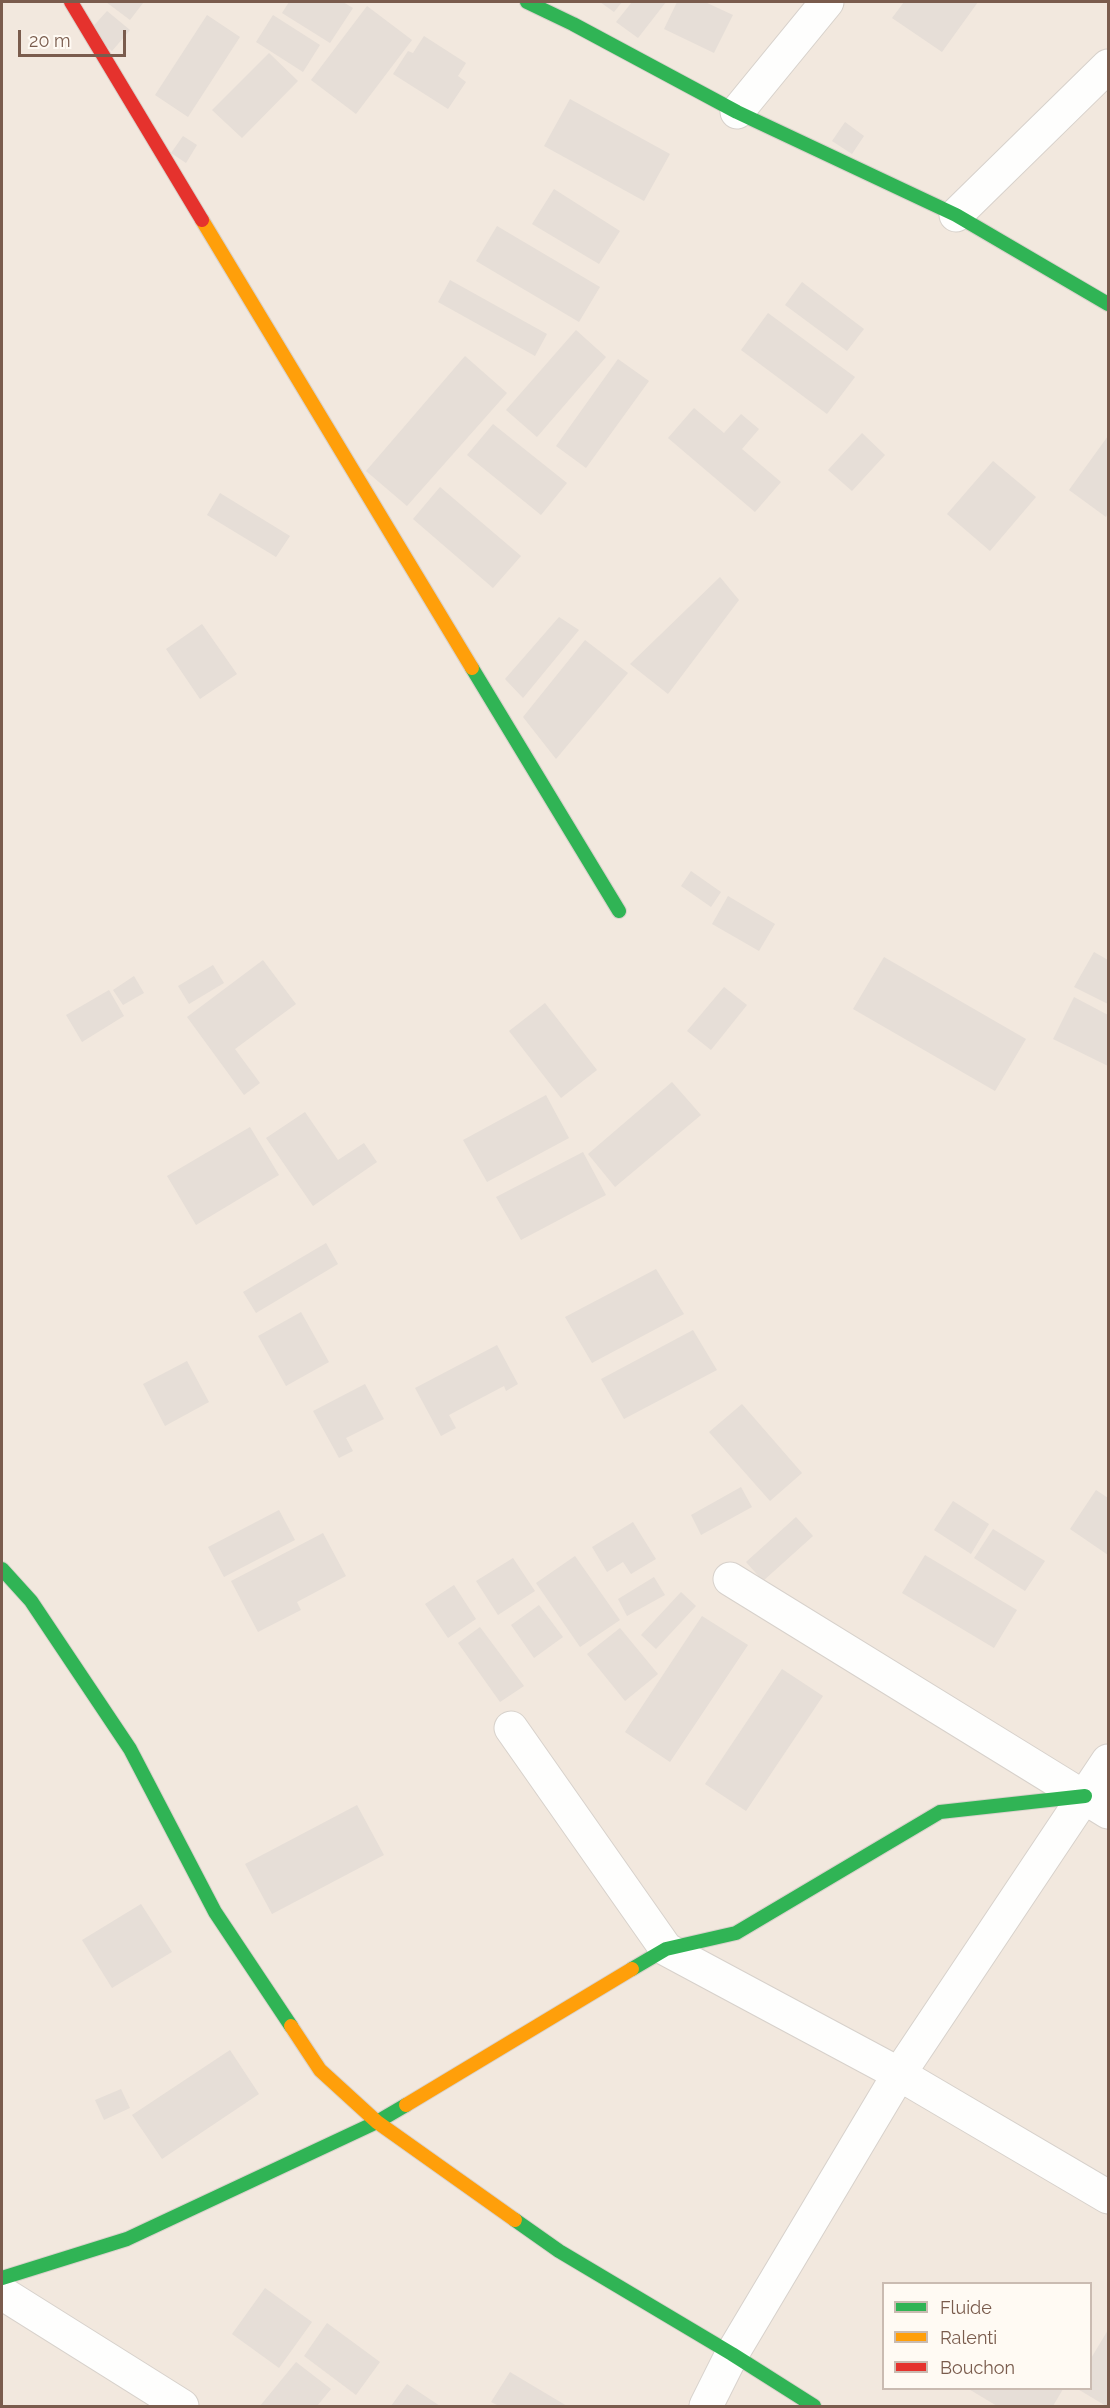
<!DOCTYPE html>
<html>
<head>
<meta charset="utf-8">
<style>
  body { margin:0 }
  #map { position:relative; width:1110px; height:2408px; overflow:hidden; background:#f9f5f0; font-family:Raleway,sans-serif }
  canvas { display:block }
  .frame { position:absolute; inset:0; border:3px solid #7a5c4d; pointer-events:none }
  .legend { position:absolute; left:882px; top:2282px; width:210px; height:108px; box-sizing:border-box; background:#fffaf3; border:2px solid #cabbb1; margin:0; padding:8px 10px; list-style:none; font-size:18px; color:#7a5c4d }
  .legend li { display:flex; align-items:center; gap:12px; height:30px }
  .legend b { width:30px; border:2px solid #cabbb1 }
  .scale { position:absolute; left:18px; top:30px; width:108px; height:27px; box-sizing:border-box; border:3px solid #7a5c4d; border-top:0; padding-left:8px; font-size:18px; line-height:21px; white-space:nowrap; color:#7a5c4d; -webkit-text-stroke:4px #fffaf3; paint-order:stroke }
</style>
</head>
<body>
<div id="map">
<canvas width="1110" height="2408"></canvas>
<div class="frame"></div>
<ul class="legend">
<li><b style="height:8px;background:#30b455"></b>Fluide</li>
<li><b style="height:8px;background:#ff9f0a"></b>Ralenti</li>
<li><b style="height:8px;background:#e5322d"></b>Bouchon</li>
</ul>
<div class="scale">20 m</div>
</div>
<script>
const ctx = document.querySelector('canvas').getContext('2d');
ctx.lineJoin = 'round';
function paint(path, color) {
  ctx.fillStyle = color;
  ctx.fill(path, 'evenodd');
}
function poly(rows) {
  const path = new Path2D();
  for (const r of rows) {
    path.moveTo(r[0], r[1]);
    for (let i = 2; i < r.length; i += 2) path.lineTo(r[i], r[i + 1]);
  }
  return path;
}
function trace(path, color, width, dash) {
  ctx.strokeStyle = color;
  ctx.lineWidth = width;
  ctx.lineCap = dash ? 'butt' : 'round';
  ctx.setLineDash(dash || []);
  ctx.stroke(path);
}
paint(poly([
  [2,2,1108,2,1108,2406,2,2406],
  [884,2284,1090,2284,1090,2388,884,2388]
]), '#f2e8de');
paint(poly([
  [106,2,141,2,143,3,130,20],
  [289,2,343,2,353,8,330,43,282,13],
  [600,2,622,2,614,12],
  [632,2,666,2,638,38,616,22],
  [677,2,705,2,733,15,714,53,664,29],
  [904,2,978,2,942,52,892,18],
  [367,6,412,40,356,114,311,80],
  [107,11,130,30,112,51,89,31],
  [207,15,240,37,188,117,155,95],
  [273,15,320,45,303,72,256,42],
  [424,36,466,63,458,76,466,82,448,109,393,74,408,51,413,53],
  [269,53,298,81,242,138,212,110],
  [570,99,670,154,644,201,544,146],
  [845,122,864,136,852,154,832,141],
  [183,136,197,145,186,163,171,153],
  [554,189,620,231,599,264,532,224],
  [497,226,600,287,579,322,476,261],
  [450,280,547,334,535,356,438,302],
  [802,282,864,329,847,351,785,305],
  [768,313,855,377,827,414,741,350],
  [576,330,606,357,537,437,506,410],
  [465,356,507,393,407,506,366,471],
  [618,359,649,381,586,468,556,446],
  [694,408,724,433,741,414,759,429,742,449,781,482,755,512,668,438],
  [493,424,567,483,541,515,467,455],
  [862,433,885,455,852,491,828,470],
  [1108,436,1108,513,1106,517,1069,490],
  [993,461,1036,497,990,551,947,514],
  [440,487,521,556,493,588,413,519],
  [220,493,290,536,276,557,207,515],
  [720,577,739,600,668,694,630,664],
  [559,617,579,630,523,698,505,679],
  [202,624,237,674,200,699,166,649],
  [585,640,628,673,556,759,523,717],
  [691,871,721,892,711,907,681,886],
  [728,896,775,924,759,951,712,924],
  [1094,952,1108,960,1108,1004,1074,987],
  [884,957,1026,1039,995,1091,853,1009],
  [263,960,296,1004,235,1049,260,1083,244,1095,187,1017],
  [213,965,224,983,189,1004,178,986],
  [134,976,144,993,123,1005,113,990],
  [724,987,747,1005,711,1050,687,1031],
  [109,990,124,1016,82,1042,66,1015],
  [1074,997,1108,1015,1108,1066,1053,1039],
  [545,1003,597,1070,561,1098,509,1031],
  [672,1082,701,1115,615,1187,588,1154],
  [546,1095,569,1138,487,1182,463,1140],
  [305,1112,338,1160,364,1143,377,1162,313,1206,266,1138],
  [250,1127,279,1175,196,1225,167,1176],
  [583,1152,606,1195,521,1240,496,1197],
  [326,1243,338,1264,256,1313,243,1292],
  [656,1269,684,1314,592,1363,565,1317],
  [301,1312,329,1362,286,1386,258,1336],
  [693,1330,717,1370,624,1419,601,1379],
  [497,1345,518,1384,506,1391,504,1386,449,1415,456,1428,441,1436,415,1388],
  [187,1361,209,1402,165,1426,143,1384],
  [365,1384,384,1419,346,1438,353,1451,339,1458,313,1411],
  [742,1404,802,1473,770,1501,709,1432],
  [741,1487,752,1507,701,1535,691,1515],
  [1096,1490,1108,1498,1108,1555,1070,1529],
  [953,1501,989,1524,971,1554,934,1530],
  [279,1510,295,1540,224,1577,208,1547],
  [796,1517,813,1536,763,1581,746,1562],
  [633,1522,656,1559,631,1574,623,1562,607,1572,592,1547],
  [993,1529,1045,1561,1025,1591,974,1558],
  [323,1533,346,1576,297,1602,301,1610,258,1632,231,1581],
  [925,1555,1017,1610,994,1648,902,1593],
  [575,1556,620,1620,580,1647,536,1583],
  [513,1558,535,1591,498,1615,476,1581],
  [654,1577,665,1595,627,1616,618,1599],
  [454,1585,476,1619,448,1638,425,1604],
  [681,1592,696,1606,656,1649,641,1635],
  [539,1605,563,1637,534,1658,511,1625],
  [702,1616,748,1645,670,1762,625,1732],
  [480,1627,524,1686,500,1702,458,1643],
  [620,1628,658,1674,625,1701,587,1654],
  [782,1669,823,1696,746,1811,705,1784],
  [357,1805,384,1855,272,1914,245,1864],
  [141,1904,172,1952,112,1988,82,1940],
  [230,2050,259,2094,162,2159,132,2115],
  [121,2089,130,2108,104,2120,95,2100],
  [265,2288,312,2322,279,2368,232,2334],
  [327,2323,380,2362,356,2395,304,2356],
  [1108,2330,1108,2406,1106,2406,1076,2388,1090,2388,1090,2360],
  [296,2362,331,2389,317,2406,260,2406],
  [510,2372,567,2406,499,2406,491,2402],
  [407,2384,440,2406,391,2406],
  [967,2388,1061,2388,1063,2389,1053,2406,997,2406]
]), '#e6ded7');
const street = poly([
  [737,112,827,2],
  [956,215,1108,66],
  [730,1579,1108,1812],
  [511,1728,666,1949,899,2074,1108,2197],
  [2,2293,182,2406],
  [706,2406,732,2354,899,2074,1108,1761]
]);
const fast = poly([
  [527,2,573,24,737,112,956,215,1108,304],
  [472,668,619,911],
  [2,1569,31,1601,130,1749,215,1912,291,2026],
  [632,1969,666,1949,736,1933,940,1812,1085,1796],
  [515,2220,559,2251,732,2354,814,2406],
  [2,2278,127,2239,377,2122,406,2105]
]);
const slow = poly([
  [202,220,472,668],
  [291,2026,320,2070,377,2122,515,2220],
  [406,2105,632,1969]
]);
const jam = poly([
  [71,2,202,220]
]);
trace(street, '#d7d1cb', 35);
trace(fast, '#d9d2cb', 16);
trace(slow, '#d9d2cb', 16);
trace(jam, '#d9d2cb', 16);
trace(street, '#fefefd', 33);
trace(fast, '#30b455', 14);
trace(slow, '#ff9f0a', 14);
trace(jam, '#e5322d', 14);
</script>
</body>
</html>
